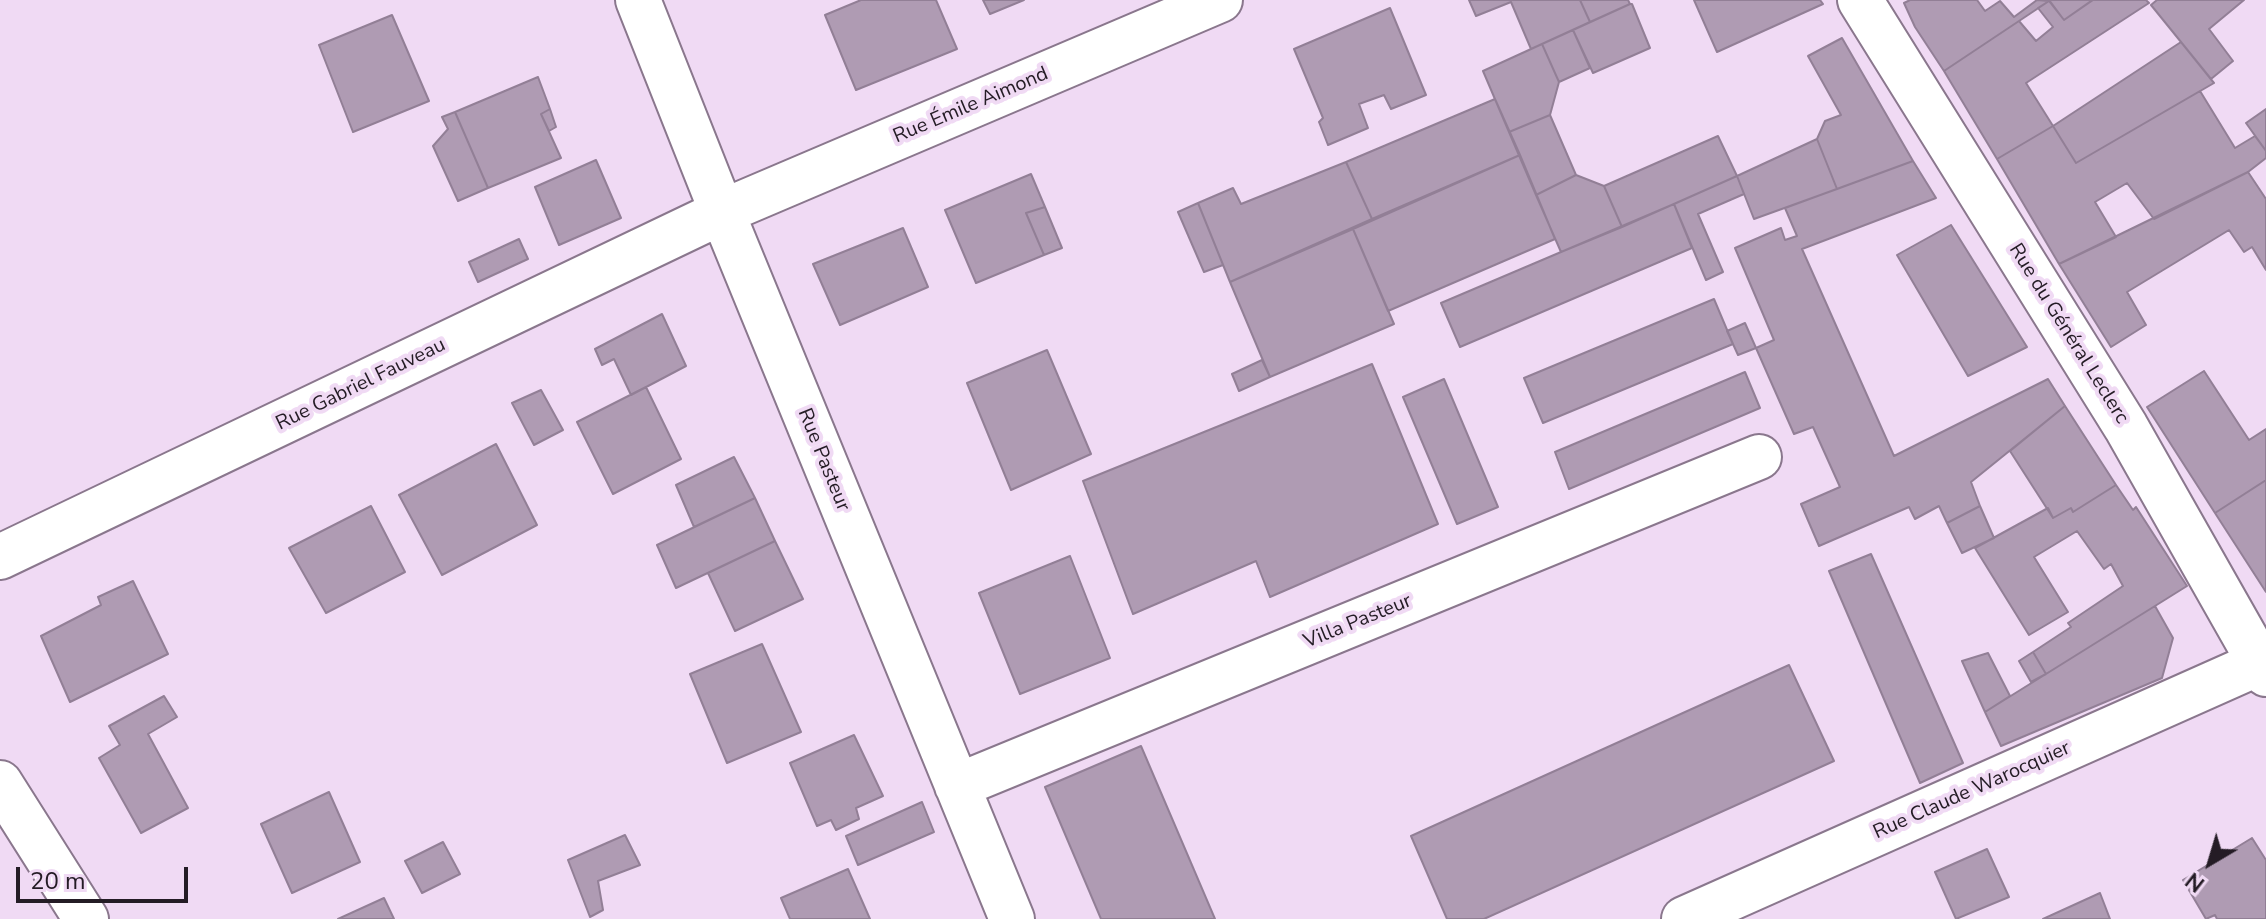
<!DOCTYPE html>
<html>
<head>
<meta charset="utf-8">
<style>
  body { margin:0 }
  #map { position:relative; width:2266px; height:919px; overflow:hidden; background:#f0daf4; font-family:"Nunito Sans",sans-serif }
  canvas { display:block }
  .north { position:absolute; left:2170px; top:823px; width:80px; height:80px; -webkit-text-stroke:6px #f0daf4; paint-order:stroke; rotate:218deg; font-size:22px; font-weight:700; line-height:32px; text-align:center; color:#241c25 }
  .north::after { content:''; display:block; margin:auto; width:28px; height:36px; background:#241c25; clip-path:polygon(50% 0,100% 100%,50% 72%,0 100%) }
  .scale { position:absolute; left:16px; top:867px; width:172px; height:36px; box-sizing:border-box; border:4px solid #241c25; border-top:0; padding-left:10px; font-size:24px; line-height:28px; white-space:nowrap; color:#241c25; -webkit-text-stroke:6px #f0daf4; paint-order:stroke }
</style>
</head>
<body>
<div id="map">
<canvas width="2266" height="919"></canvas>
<div class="north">N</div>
<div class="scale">20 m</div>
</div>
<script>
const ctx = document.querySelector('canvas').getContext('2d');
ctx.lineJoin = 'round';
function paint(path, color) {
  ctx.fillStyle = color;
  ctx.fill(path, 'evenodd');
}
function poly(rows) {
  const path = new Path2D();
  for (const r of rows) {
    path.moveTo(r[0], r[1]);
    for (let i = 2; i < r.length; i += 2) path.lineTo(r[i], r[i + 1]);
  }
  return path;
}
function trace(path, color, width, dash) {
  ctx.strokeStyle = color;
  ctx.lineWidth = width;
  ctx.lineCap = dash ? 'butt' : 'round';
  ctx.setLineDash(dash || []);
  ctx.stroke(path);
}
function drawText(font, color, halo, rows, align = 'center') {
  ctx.font = font + ' "Nunito Sans",sans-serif';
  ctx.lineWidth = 8;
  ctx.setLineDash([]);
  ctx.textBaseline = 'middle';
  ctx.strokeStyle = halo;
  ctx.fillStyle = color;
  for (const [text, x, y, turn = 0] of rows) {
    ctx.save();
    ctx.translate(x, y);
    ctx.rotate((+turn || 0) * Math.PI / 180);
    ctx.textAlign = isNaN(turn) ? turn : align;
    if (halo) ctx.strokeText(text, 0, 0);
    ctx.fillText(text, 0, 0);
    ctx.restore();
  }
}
const building = poly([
  [861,0,936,0,957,49,856,90,825,15,861,0],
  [983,0,1024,0,990,14,983,0],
  [1469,0,1580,0,1590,22,1531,49,1511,2,1476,16,1469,0],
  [1580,0,1628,0,1630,4,1590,22,1580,0],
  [1694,0,1820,0,1823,4,1717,52,1694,0],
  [1910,0,1977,0,1985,11,2000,1,2014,17,2037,0,2049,1,1944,71,1915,27,1904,3,1910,0],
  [2049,0,2091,0,2091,1,2064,20,2049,0],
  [2093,0,2146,0,2149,3,2026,83,2053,126,1997,159,1944,71,2019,21,2036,41,2053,27,2038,8,2049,1,2064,20,2093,0],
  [2157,0,2244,0,2209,29,2233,61,2211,79,2151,5,2157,0],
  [1630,4,1632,4,1650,48,1593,73,1573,30,1630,4],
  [1390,8,1426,95,1391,109,1384,95,1359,104,1368,128,1328,145,1319,122,1323,118,1294,49,1390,8],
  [392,15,429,101,353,132,319,45,392,15],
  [1573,30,1590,68,1559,82,1542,44,1573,30],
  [1842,38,1913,161,1837,189,1817,139,1825,121,1841,115,1808,56,1842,38],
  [2181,42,2214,83,2076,163,2053,126,2181,42],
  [1542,44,1559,82,1550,115,1509,132,1483,71,1542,44],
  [538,77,550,109,541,114,561,158,488,188,455,112,538,77],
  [2200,91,2235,148,2255,136,2266,151,2266,158,2248,172,2154,219,2127,183,2095,202,2116,237,2059,264,1997,159,2053,126,2076,163,2200,91],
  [1495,99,1520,155,1372,219,1346,162,1495,99],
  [550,109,556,127,549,131,541,114,550,109],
  [2266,109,2266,151,2246,123,2266,109],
  [455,112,488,188,458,201,433,146,448,129,442,117,455,112],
  [1550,115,1576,175,1536,195,1509,132,1550,115],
  [1718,136,1737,176,1622,227,1604,186,1718,136],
  [1817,139,1837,189,1754,219,1737,176,1817,139],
  [1520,155,1555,239,1388,311,1353,229,1520,155],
  [596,160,621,218,559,245,535,187,596,160],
  [1913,161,1936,198,1802,249,1894,456,2048,379,2065,406,1971,482,1980,506,1947,523,1939,506,1915,519,1909,507,1819,546,1801,504,1840,487,1813,427,1794,434,1756,348,1774,340,1735,248,1781,228,1785,240,1797,236,1785,208,1913,161],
  [1346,162,1372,219,1230,282,1198,203,1233,188,1241,204,1346,162],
  [2248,172,2266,199,2266,270,2252,247,2244,252,2229,230,2127,292,2146,325,2111,347,2059,264,2248,172],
  [1031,174,1045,207,1026,213,1044,255,976,283,945,210,1031,174],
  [1576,175,1604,186,1622,227,1561,252,1536,195,1576,175],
  [1737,176,1744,194,1698,214,1723,272,1706,280,1674,204,1737,176],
  [1198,203,1223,265,1204,272,1178,212,1198,203],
  [1674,204,1692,248,1460,347,1441,303,1674,204],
  [1045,207,1062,248,1044,255,1026,213,1045,207],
  [1951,225,2027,347,1968,376,1897,255,1951,225],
  [903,228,928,287,840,325,813,264,903,228],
  [1353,229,1394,324,1270,377,1230,282,1353,229],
  [519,239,528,259,478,282,469,262,519,239],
  [1714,299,1733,344,1543,423,1524,378,1714,299],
  [662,314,686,366,631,395,614,359,602,365,595,349,662,314],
  [1745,323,1756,348,1738,355,1727,331,1745,323],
  [1047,350,1091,454,1011,490,967,383,1047,350],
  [1262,360,1270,377,1239,391,1232,374,1262,360],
  [1372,364,1438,524,1270,597,1256,561,1133,614,1083,481,1372,364],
  [2204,371,2249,440,2266,429,2266,480,2215,513,2147,407,2204,371],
  [1745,372,1760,408,1569,489,1555,452,1745,372],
  [1444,379,1498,507,1457,524,1403,397,1444,379],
  [646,387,681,459,613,494,577,422,646,387],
  [541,390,563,430,534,445,512,403,541,390],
  [2065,406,2116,485,2073,512,2071,508,2053,518,2010,451,2065,406],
  [496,444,537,525,442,575,399,495,496,444],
  [734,457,755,498,694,527,676,485,734,457],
  [2266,480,2266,592,2215,513,2266,480],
  [2116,485,2133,510,2136,507,2187,586,2046,674,2033,652,2071,627,2068,623,2123,586,2111,564,2104,569,2077,531,2034,557,2068,612,2029,635,1975,548,2048,508,2053,518,2071,508,2073,512,2116,485],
  [755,498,775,541,676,588,657,545,755,498],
  [371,506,405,572,326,613,289,548,371,506],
  [1980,506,1994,538,1962,553,1947,523,1980,506],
  [775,541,803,599,735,631,708,573,775,541],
  [1871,554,1963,763,1920,783,1829,571,1871,554],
  [1070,556,1110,658,1020,694,979,593,1070,556],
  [133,581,168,654,70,702,41,636,101,605,98,597,133,581],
  [2155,606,2173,638,2162,678,2001,746,1985,712,2155,606],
  [762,644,801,732,727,763,690,674,762,644],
  [2033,652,2046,674,2031,682,2019,661,2033,652],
  [1988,653,2010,696,1985,712,1962,661,1988,653],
  [1789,665,1834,761,1484,919,1447,919,1411,836,1789,665],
  [164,696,177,717,148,734,188,808,141,833,99,758,120,745,109,726,164,696],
  [854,735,883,796,856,808,859,819,836,830,831,820,817,826,790,763,854,735],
  [1141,746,1215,919,1101,919,1045,787,1141,746],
  [329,792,360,862,292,893,261,824,329,792],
  [922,802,934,832,858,865,846,836,922,802],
  [625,835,640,865,598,881,603,910,590,917,568,860,625,835],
  [2252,838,2266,860,2266,919,2217,919,2215,915,2206,919,2183,880,2252,838],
  [443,842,460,874,422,893,405,861,443,842],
  [1987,849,2009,897,1956,919,1935,872,1987,849],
  [848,869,870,919,790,919,781,898,848,869],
  [2100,893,2110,919,2043,919,2100,893],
  [384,898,394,919,338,919,384,898]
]);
paint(building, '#af9bb3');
trace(building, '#927f96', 2);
const street = poly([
  [638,0,722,212,1012,919],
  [1860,0,2126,427,2266,674],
  [0,557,722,212,1220,0],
  [0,783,86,919],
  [957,786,1759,457],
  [1684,919,2266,660]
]);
trace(street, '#8a778d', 48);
trace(street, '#fff', 44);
drawText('20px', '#241c25', '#f0daf4', [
  ["Rue Émile Aimond",971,106,-23],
  ["Rue du Général Leclerc",2068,334,58],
  ["Rue Gabriel Fauveau",361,385,-26],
  ["Rue Pasteur",823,460,68],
  ["Villa Pasteur",1358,622,-22],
  ["Rue Claude Warocquier",1972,791,-24]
]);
</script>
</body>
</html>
